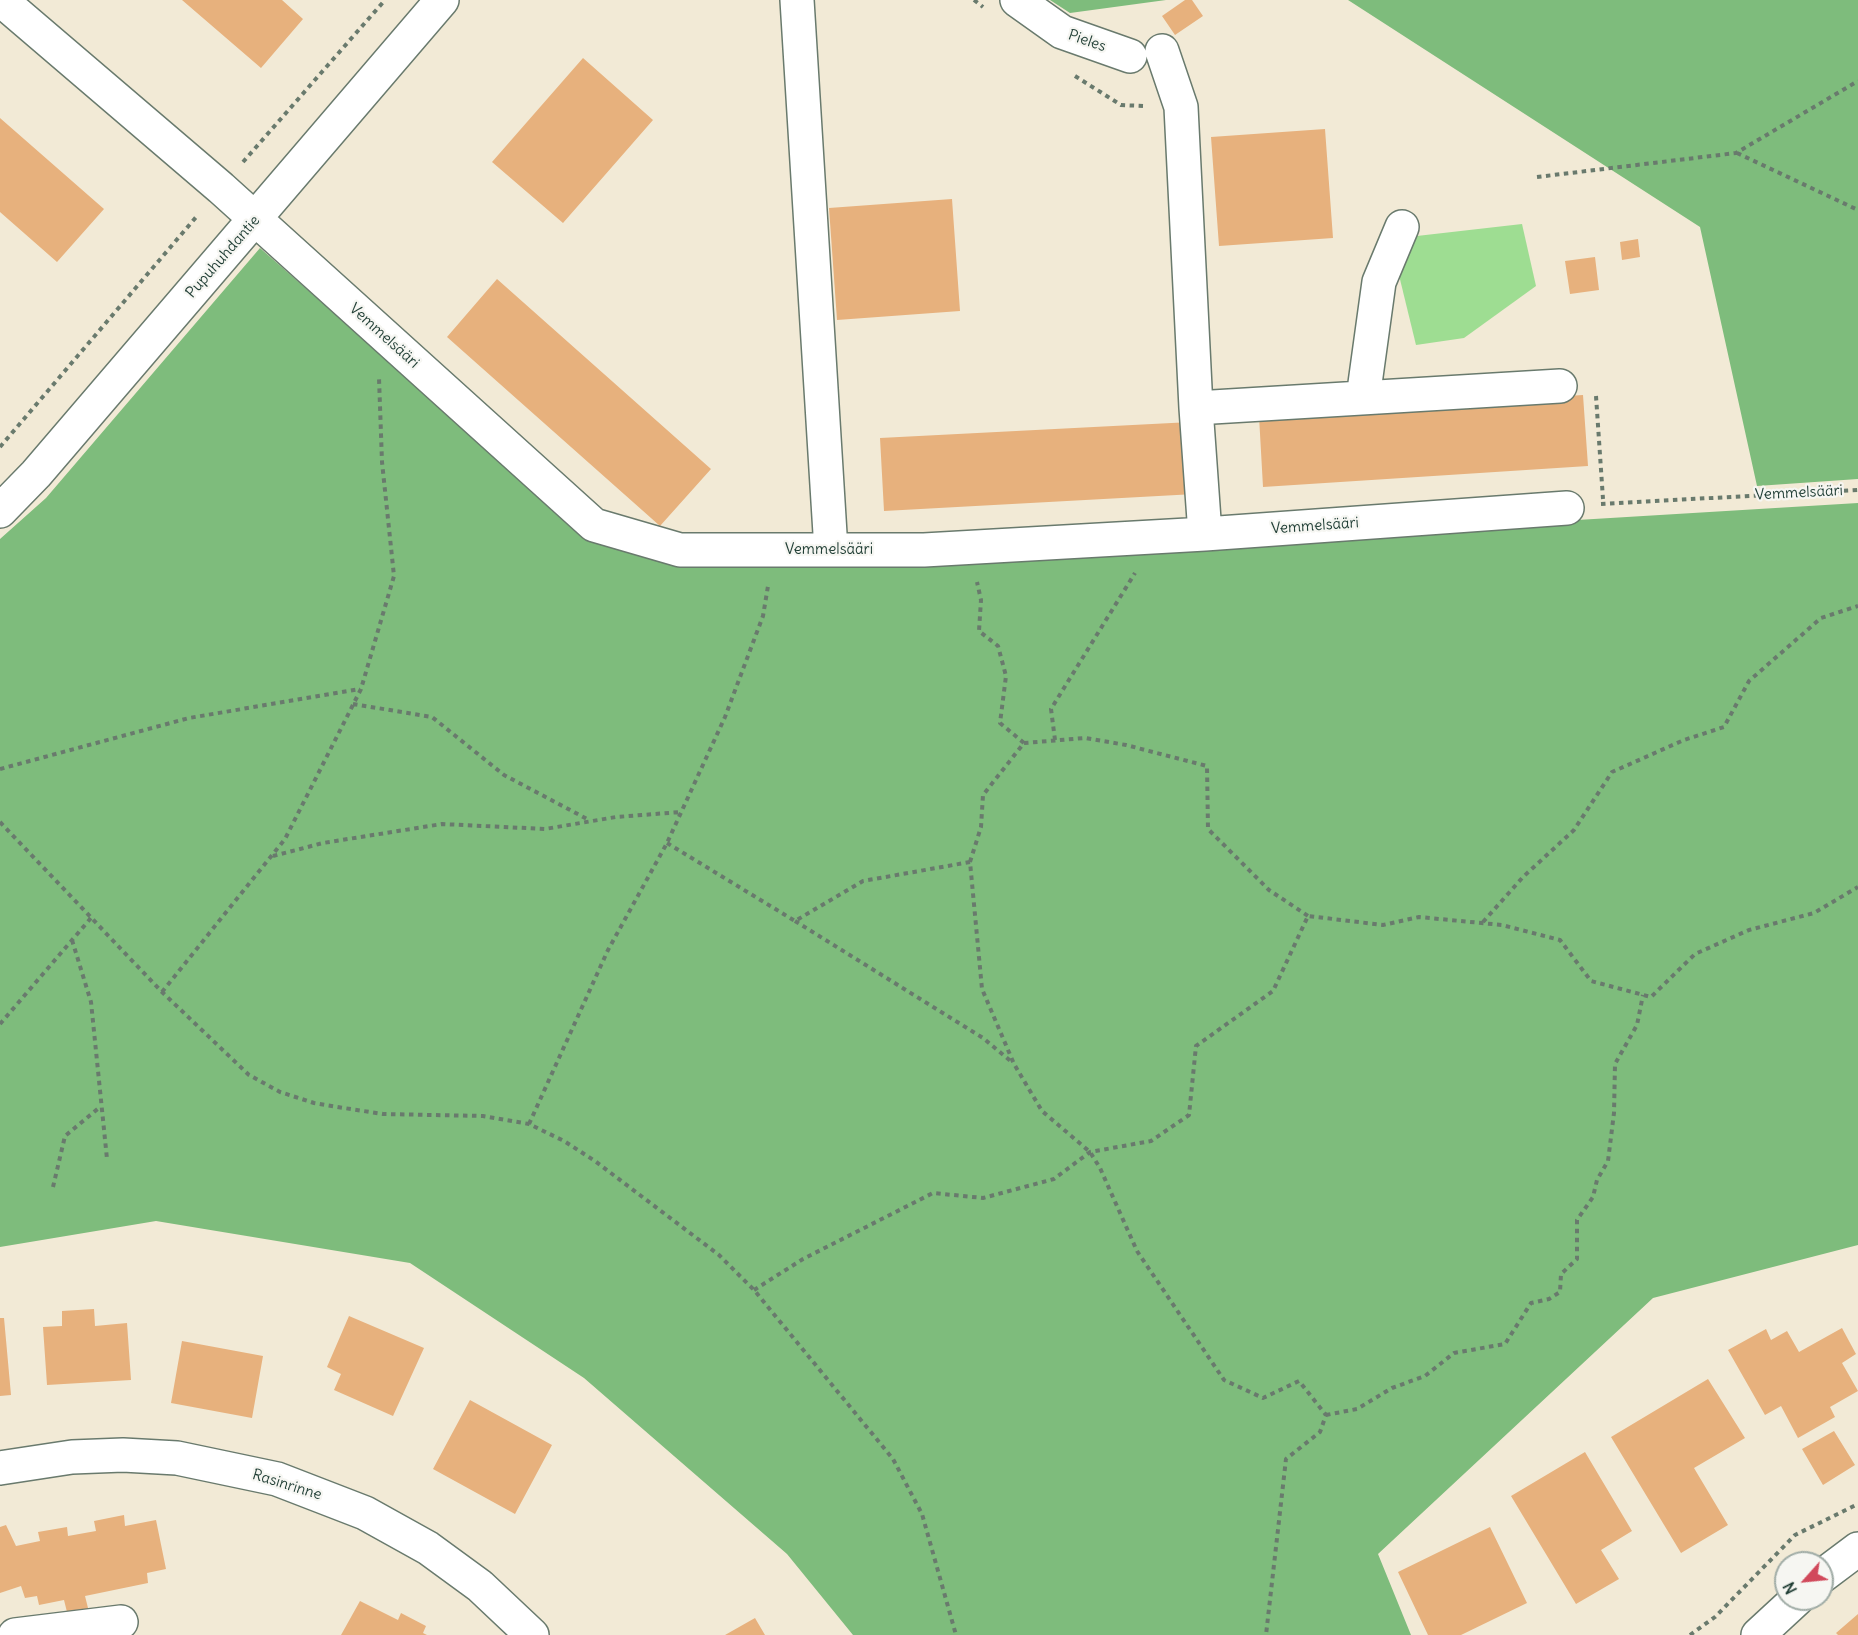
<!DOCTYPE html>
<html>
<head>
<meta charset="utf-8">
<style>
  body { margin:0 }
  #map { position:relative; width:1858px; height:1635px; overflow:hidden; background:#f2ead6; font-family:Delius,sans-serif }
  canvas { display:block }
  .north { position:absolute; left:1774px; top:1551px; width:60px; height:60px; box-sizing:border-box; background:#f6f6f2; border:2px solid #a0aca6; border-radius:50%; rotate:243deg; font-size:16px; font-weight:700; line-height:24px; text-align:center; color:#1f3d34 }
  .north::after { content:''; display:block; margin:auto; width:21px; height:27px; background:#d1495b; clip-path:polygon(50% 0,100% 100%,50% 72%,0 100%) }
</style>
</head>
<body>
<div id="map">
<canvas width="1858" height="1635"></canvas>
<div class="north">N</div>
</div>
<script>
const ctx = document.querySelector('canvas').getContext('2d');
ctx.lineJoin = 'round';
function paint(path, color) {
  ctx.fillStyle = color;
  ctx.fill(path, 'evenodd');
}
function poly(rows) {
  const path = new Path2D();
  for (const r of rows) {
    path.moveTo(r[0], r[1]);
    for (let i = 2; i < r.length; i += 2) path.lineTo(r[i], r[i + 1]);
  }
  return path;
}
function trace(path, color, width, dash) {
  ctx.strokeStyle = color;
  ctx.lineWidth = width;
  ctx.lineCap = dash ? 'butt' : 'round';
  ctx.setLineDash(dash || []);
  ctx.stroke(path);
}
function drawText(font, color, halo, rows, align = 'center') {
  ctx.font = font + ' Delius,sans-serif';
  ctx.lineWidth = 4.5;
  ctx.setLineDash([]);
  ctx.textBaseline = 'middle';
  ctx.strokeStyle = halo;
  ctx.fillStyle = color;
  for (const [text, x, y, turn = 0] of rows) {
    ctx.save();
    ctx.translate(x, y);
    ctx.rotate((+turn || 0) * Math.PI / 180);
    ctx.textAlign = isNaN(turn) ? turn : align;
    if (halo) ctx.strokeText(text, 0, 0);
    ctx.fillText(text, 0, 0);
    ctx.restore();
  }
}
paint(poly([
  [1522,224,1536,286,1464,338,1416,345,1397,267,1408,237]
]), '#9edd92');
paint(poly([
  [1050,0,1166,0,1070,13],
  [1348,0,1858,0,1858,479,1757,486,1700,227],
  [260,248,585,534,917,560,1858,503,1858,1245,1653,1298,1378,1554,1411,1635,853,1635,787,1554,584,1378,410,1263,156,1221,0,1247,0,539,46,498]
]), '#7ebc7c');
paint(poly([
  [182,0,282,0,303,19,261,68],
  [1185,0,1192,0,1203,16,1175,35,1162,16],
  [583,58,653,120,563,223,492,162],
  [0,118,104,209,57,262,0,212],
  [1325,129,1333,238,1219,246,1211,137],
  [952,199,960,311,837,320,829,208],
  [1638,239,1640,257,1622,260,1620,242],
  [1595,257,1599,290,1570,294,1565,261],
  [497,279,711,469,660,526,447,337],
  [1583,395,1588,466,1263,487,1259,416],
  [1191,422,1195,494,884,511,880,438],
  [94,1309,95,1326,127,1323,131,1380,47,1385,43,1327,62,1326,62,1311],
  [349,1316,424,1348,393,1416,334,1390,341,1374,327,1367],
  [0,1318,4,1318,11,1395,0,1396],
  [1842,1328,1856,1354,1842,1363,1858,1391,1830,1407,1835,1417,1798,1438,1781,1406,1765,1415,1728,1350,1766,1329,1771,1340,1787,1331,1799,1352],
  [182,1341,263,1356,252,1418,171,1403],
  [1708,1379,1745,1438,1694,1468,1728,1525,1681,1553,1611,1437],
  [470,1400,552,1445,515,1514,433,1469],
  [1834,1431,1855,1465,1823,1485,1802,1449],
  [1585,1452,1632,1531,1601,1550,1619,1579,1576,1604,1511,1496],
  [124,1515,125,1526,156,1520,166,1569,147,1573,148,1583,85,1596,90,1616,69,1620,64,1600,39,1605,37,1596,25,1598,21,1586,0,1593,0,1527,6,1525,16,1546,40,1541,38,1532,67,1527,68,1536,96,1531,94,1521],
  [1490,1527,1527,1603,1461,1635,1428,1635,1398,1572],
  [360,1601,398,1620,401,1613,426,1626,423,1633,427,1635,341,1635],
  [1858,1614,1858,1635,1838,1635,1836,1633],
  [755,1618,765,1635,725,1635]
]), '#e7b17d');
const minor = poly([
  [1,0,221,188,594,525,680,550,924,550,1205,534,1567,508],
  [797,0,831,550],
  [1017,0,1062,32,1130,56],
  [1162,51,1181,107,1196,408,1205,534],
  [1363,398,1379,282,1402,227],
  [1196,408,1560,386],
  [0,511,36,474,442,0],
  [0,1468,72,1457,123,1455,177,1458,277,1479,365,1513,428,1548,480,1586,532,1635],
  [1822,1576,1858,1549],
  [15,1635,121,1622],
  [1758,1635,1797,1599]
]);
trace(minor, '#697a6d', 36);
trace(poly([
  [974,0,983,7],
  [1075,76,1121,105,1143,106],
  [1737,153,1858,210],
  [243,162,385,0],
  [1537,177,1736,153,1858,81],
  [1596,396,1603,499],
  [0,447,197,216],
  [1601,504,1858,490],
  [353,704,432,717,504,775,589,820],
  [1055,740,1051,709,1135,573],
  [1024,743,1085,738,1126,745,1207,766,1208,829,1269,890,1308,916],
  [0,769,189,718,360,689],
  [0,822,162,992,249,1075,280,1092,314,1103,344,1108,383,1114,483,1116,529,1124,564,1141,595,1161,719,1255,754,1290,893,1459,922,1514,956,1635],
  [667,843,795,921,863,881,970,862,982,989,1014,1064,1042,1111,1090,1152,1100,1168,1137,1251,1224,1380,1263,1398,1299,1381,1326,1415,1320,1432,1286,1459,1266,1635],
  [273,856,323,843,442,824,545,829,616,817,681,812],
  [970,862,981,827,983,795,1024,743,1000,723,1006,676,998,646,979,631,981,600,977,582],
  [795,921,983,1038,1013,1063],
  [1483,922,1523,877,1574,830,1612,772,1684,740,1724,727,1749,681,1821,618,1858,606],
  [72,940,91,1002,107,1159],
  [162,992,285,839,361,689,394,576,382,462,379,378],
  [0,1024,91,918],
  [529,1124,608,950,667,843,725,717,763,616,768,586],
  [53,1187,65,1136,100,1107],
  [754,1290,803,1259,933,1193,983,1198,1054,1179,1090,1152,1151,1141,1189,1115,1196,1046,1273,991,1308,916,1383,925,1419,917,1502,925,1560,940,1591,981,1651,997,1695,954,1749,930,1814,913,1858,887],
  [1326,1415,1357,1409,1392,1388,1425,1376,1454,1353,1505,1344,1531,1303,1549,1299,1560,1292,1561,1274,1577,1259,1577,1220,1593,1197,1597,1180,1608,1161,1614,1113,1615,1064,1637,1025,1643,995],
  [1690,1635,1715,1617,1795,1535,1858,1504]
]), '#697a6d', 4, [4.5, 4.5]);
trace(minor, '#fff', 33);
drawText('15px', '#1f3d34', '#f6f6f2', [
  ["Pieles",1087,41,19],
  ["Pupuhuhdantie",223,257,-49],
  ["Vemmelsääri",384,336,42],
  ["Vemmelsääri",1799,493,-3],
  ["Vemmelsääri",1315,526,-4],
  ["Vemmelsääri",829,550],
  ["Rasinrinne",287,1485,17]
]);
</script>
</body>
</html>
